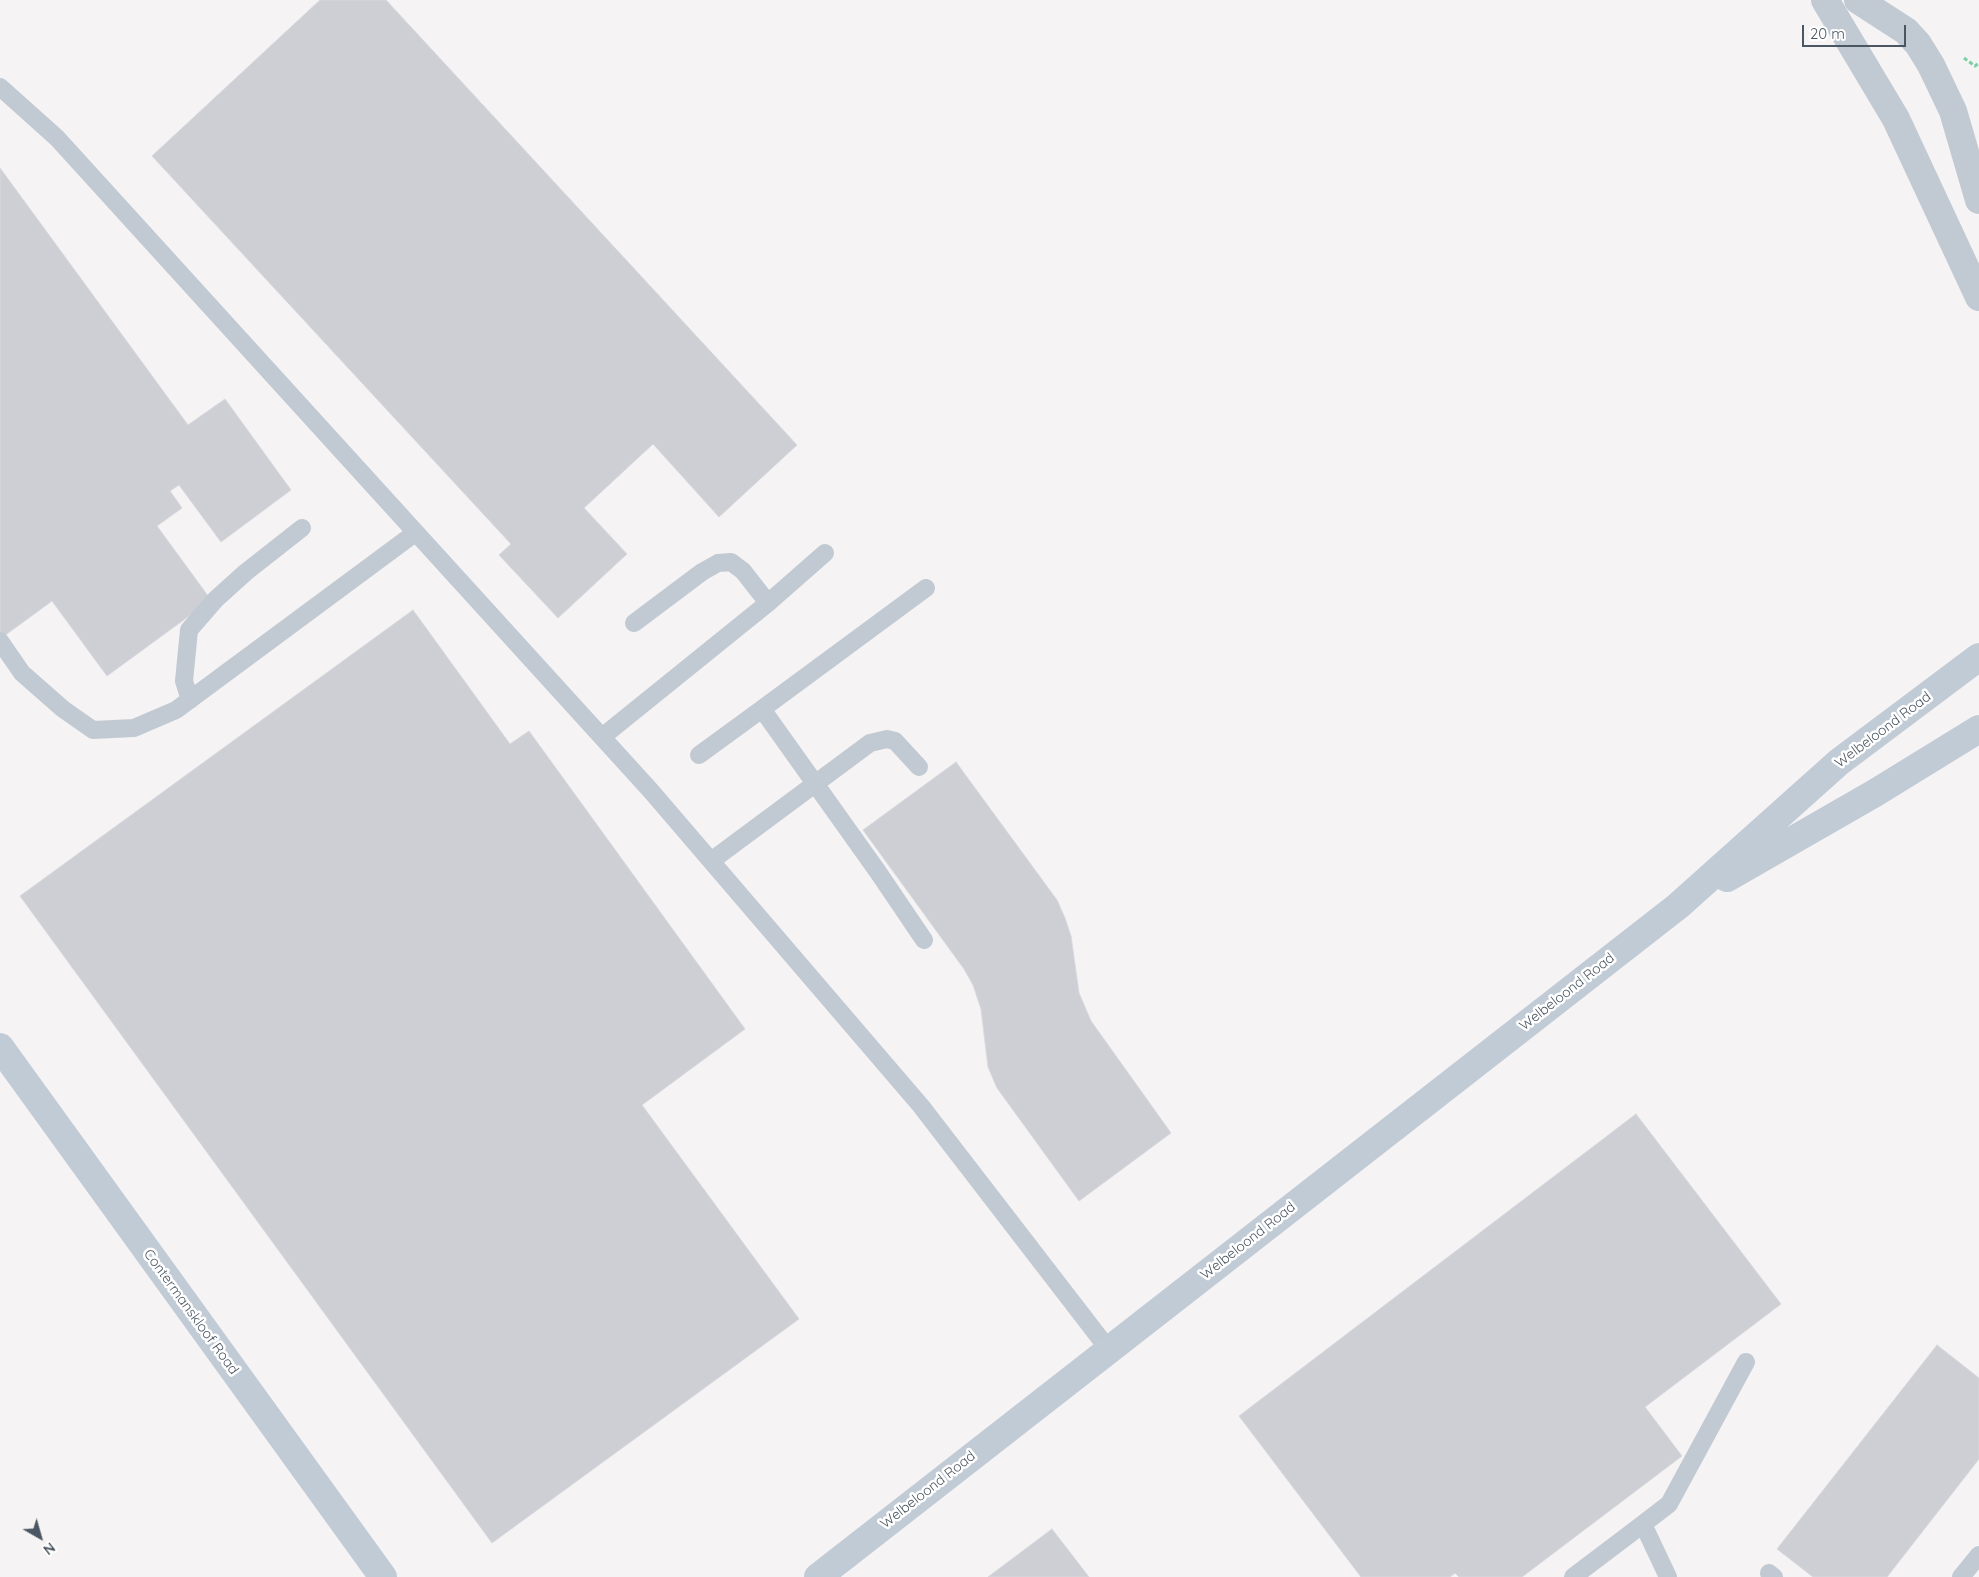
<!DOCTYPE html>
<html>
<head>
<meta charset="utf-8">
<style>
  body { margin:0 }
  #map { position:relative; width:1979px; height:1577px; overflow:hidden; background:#f5f3f3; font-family:Quicksand,sans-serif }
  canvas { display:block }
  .north { position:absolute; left:15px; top:1512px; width:50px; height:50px; -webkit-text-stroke:4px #fff; paint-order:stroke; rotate:142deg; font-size:14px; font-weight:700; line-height:20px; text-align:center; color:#4a5661 }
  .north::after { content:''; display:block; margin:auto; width:18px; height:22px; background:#4a5661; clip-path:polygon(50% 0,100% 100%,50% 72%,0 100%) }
  .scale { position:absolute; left:1802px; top:25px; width:104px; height:22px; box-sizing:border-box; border:2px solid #4a5661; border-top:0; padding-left:6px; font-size:15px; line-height:18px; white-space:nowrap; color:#4a5661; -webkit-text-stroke:4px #fff; paint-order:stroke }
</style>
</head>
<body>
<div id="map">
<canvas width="1979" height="1577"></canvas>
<div class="north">N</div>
<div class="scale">20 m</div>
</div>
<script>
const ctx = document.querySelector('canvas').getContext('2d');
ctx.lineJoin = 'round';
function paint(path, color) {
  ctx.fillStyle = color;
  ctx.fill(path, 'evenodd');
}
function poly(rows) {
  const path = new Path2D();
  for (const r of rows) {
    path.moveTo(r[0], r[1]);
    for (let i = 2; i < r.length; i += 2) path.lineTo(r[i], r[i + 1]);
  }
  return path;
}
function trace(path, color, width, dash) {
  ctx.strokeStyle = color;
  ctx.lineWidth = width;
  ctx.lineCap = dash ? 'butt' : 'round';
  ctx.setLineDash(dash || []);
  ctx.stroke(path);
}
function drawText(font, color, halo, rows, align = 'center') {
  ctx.font = font + ' Quicksand,sans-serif';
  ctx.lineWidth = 5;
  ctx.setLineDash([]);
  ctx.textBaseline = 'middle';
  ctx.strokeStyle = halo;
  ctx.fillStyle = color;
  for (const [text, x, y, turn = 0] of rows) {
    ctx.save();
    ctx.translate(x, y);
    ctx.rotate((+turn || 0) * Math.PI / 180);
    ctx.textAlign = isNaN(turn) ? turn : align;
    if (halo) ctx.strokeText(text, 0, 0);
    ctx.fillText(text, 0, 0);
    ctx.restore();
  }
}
const building = poly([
  [320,0,386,0,797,445,719,517,653,444,584,508,627,554,558,618,499,555,511,544,152,156,320,0],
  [0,168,188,425,225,399,291,490,221,542,179,485,170,491,182,508,157,526,211,600,107,676,52,601,0,639,0,168],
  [413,610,510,744,529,731,745,1029,642,1105,799,1319,492,1543,20,896,413,610],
  [956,762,1057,900,1065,918,1071,936,1079,993,1091,1021,1171,1133,1079,1201,997,1088,988,1067,981,1009,973,985,964,969,863,830,956,762],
  [1636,1114,1781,1304,1645,1407,1682,1456,1522,1577,1459,1577,1455,1573,1450,1577,1361,1577,1239,1416,1636,1114],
  [1937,1345,1979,1378,1979,1459,1887,1577,1813,1577,1777,1549,1937,1345],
  [1052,1529,1089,1577,988,1577,1052,1529]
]);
paint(building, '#cdcfd5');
trace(building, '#d7d9de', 1);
trace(poly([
  [1964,58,1975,66,1979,63]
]), '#7ad0a6', 3, [4, 2.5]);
trace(poly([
  [0,87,57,138,651,791,921,1106,1109,1350],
  [634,623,702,572,718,563,731,562,743,571,768,603],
  [0,641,22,673,63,709,93,730,134,728,176,710,415,533],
  [190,700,184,681,189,630,216,599,246,572,302,528],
  [602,737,768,603,825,553],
  [699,755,762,709],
  [711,861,870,743,887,739,895,741,919,767],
  [924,940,878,872,762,709,926,588],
  [1769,1573,1774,1577],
  [1573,1577,1643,1524],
  [1668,1577,1643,1524,1669,1504,1746,1362],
  [1961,1577,1979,1555]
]), '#c1cad2', 18);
trace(poly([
  [1825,0,1896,119,1979,297],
  [1858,0,1906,31,1918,44,1931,65,1953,111,1979,200]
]), '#c1cad2', 28);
trace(poly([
  [1727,878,1875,793,1979,729],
  [0,1047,383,1577],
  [818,1577,1678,906,1839,762,1979,657]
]), '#c1cbd6', 28);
drawText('14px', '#4a5661', '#fff', [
  ["Welbeloond Road",1883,730,-37],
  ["Welbeloond Road",1567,992,-38],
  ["Welbeloond Road",1248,1241,-38],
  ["Contermanskloof Road",191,1312,54],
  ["Welbeloond Road",928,1490,-38]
]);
</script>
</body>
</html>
